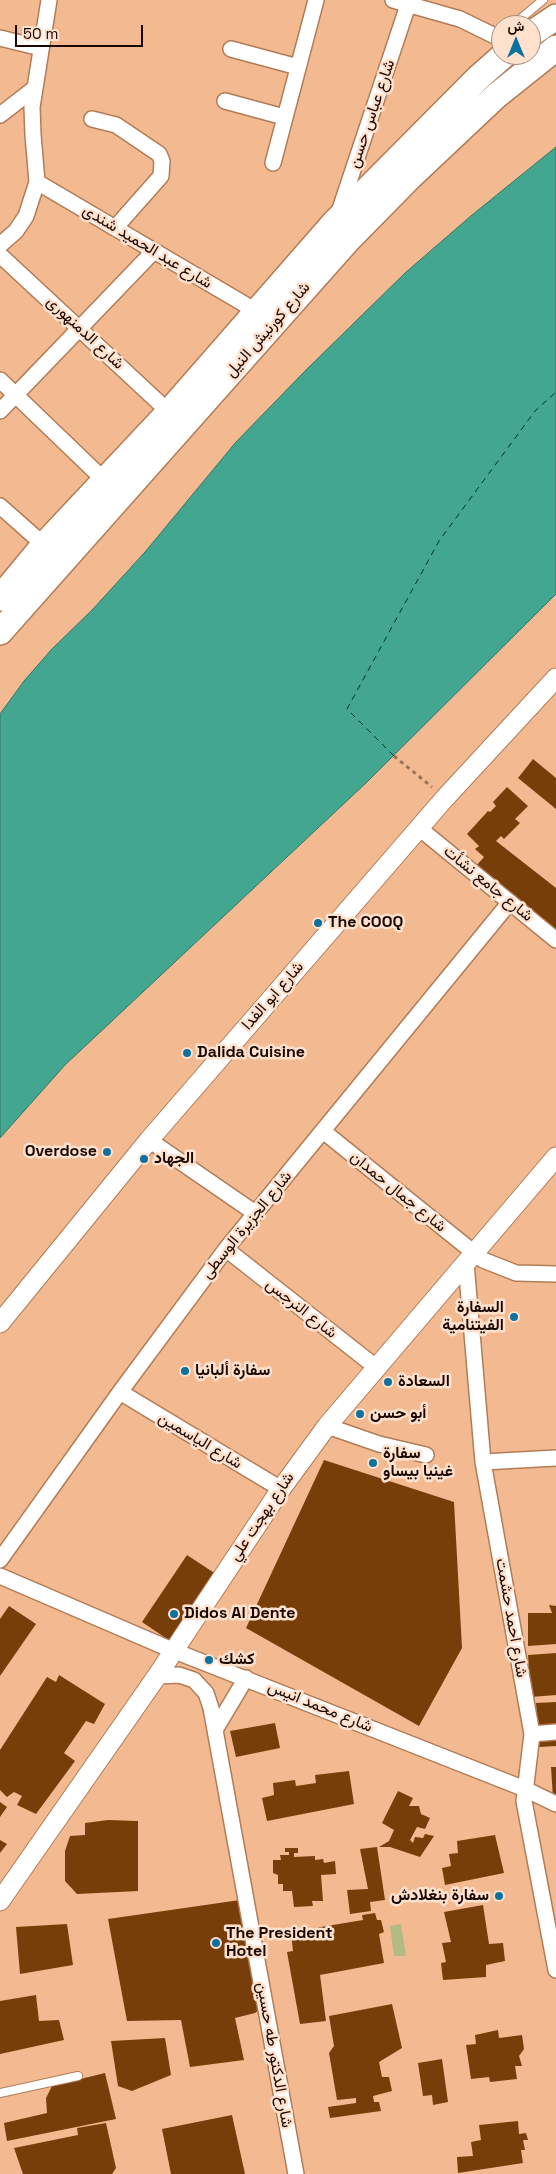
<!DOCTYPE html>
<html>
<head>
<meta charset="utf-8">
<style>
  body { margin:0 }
  #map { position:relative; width:556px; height:2174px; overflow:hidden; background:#f3ba92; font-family:"Space Grotesk",Vazirmatn,sans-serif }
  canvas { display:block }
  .north { position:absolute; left:491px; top:15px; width:50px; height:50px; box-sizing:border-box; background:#ffe1cd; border:1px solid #a38a7b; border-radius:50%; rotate:0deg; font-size:14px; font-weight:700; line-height:20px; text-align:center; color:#1a0700 }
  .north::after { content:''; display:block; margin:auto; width:18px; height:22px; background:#0d719e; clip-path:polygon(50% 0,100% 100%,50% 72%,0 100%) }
  .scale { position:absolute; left:15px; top:25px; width:128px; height:22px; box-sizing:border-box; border:2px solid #1a0700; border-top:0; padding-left:6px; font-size:15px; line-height:18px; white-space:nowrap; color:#1a0700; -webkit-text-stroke:4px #ffe1cd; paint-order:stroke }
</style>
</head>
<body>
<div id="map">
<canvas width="556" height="2174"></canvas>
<div class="north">ش</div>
<div class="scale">50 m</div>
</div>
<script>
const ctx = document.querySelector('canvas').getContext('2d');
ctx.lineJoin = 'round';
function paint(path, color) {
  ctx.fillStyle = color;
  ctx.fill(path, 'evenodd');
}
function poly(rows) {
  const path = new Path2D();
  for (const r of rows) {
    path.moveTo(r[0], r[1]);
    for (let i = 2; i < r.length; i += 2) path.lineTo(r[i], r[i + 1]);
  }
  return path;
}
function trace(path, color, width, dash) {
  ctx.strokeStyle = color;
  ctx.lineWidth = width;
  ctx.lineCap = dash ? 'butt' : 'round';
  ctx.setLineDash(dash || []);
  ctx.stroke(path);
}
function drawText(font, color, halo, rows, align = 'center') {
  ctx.font = font + ' "Space Grotesk",Vazirmatn,sans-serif';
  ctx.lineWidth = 5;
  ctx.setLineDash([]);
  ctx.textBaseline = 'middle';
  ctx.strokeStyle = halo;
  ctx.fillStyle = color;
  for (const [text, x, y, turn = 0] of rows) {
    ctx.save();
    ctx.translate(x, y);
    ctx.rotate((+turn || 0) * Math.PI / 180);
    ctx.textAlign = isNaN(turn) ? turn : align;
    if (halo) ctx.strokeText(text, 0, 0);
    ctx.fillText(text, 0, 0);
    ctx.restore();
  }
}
paint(poly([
  [401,1924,406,1956,394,1956,390,1926]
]), '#b2bb84');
const water = poly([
  [556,147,556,594,366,783,65,1065,0,1138,0,714,24,681,51,650,93,609,145,552,236,442,305,371,405,273,472,215,556,147]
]);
paint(water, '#42a690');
trace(water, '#367665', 1);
trace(poly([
  [394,756,347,709,439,541,535,411,556,392]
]), '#023229', 1, [6, 5]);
paint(poly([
  [533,759,556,778,556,809,518,778],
  [507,787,528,806,515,819,520,823,504,839,501,836,496,841,556,888,556,932,476,866,484,857,475,849,479,846,467,834,488,811,490,812,496,806,493,802],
  [324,1460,454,1502,462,1648,419,1726,246,1628],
  [187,1555,222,1578,176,1645,142,1622],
  [549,1605,556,1606,556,1644,528,1646,528,1613,552,1613],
  [9,1606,36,1624,0,1676,0,1619],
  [556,1653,556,1695,531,1697,528,1655],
  [59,1675,105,1704,94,1724,86,1721,64,1753,75,1761,36,1814,17,1805,22,1796,14,1792,7,1797,0,1790,0,1750,47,1677,56,1682],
  [556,1702,556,1746,539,1747,536,1703],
  [275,1723,280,1748,236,1757,230,1731],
  [551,1767,556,1767,556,1799,553,1798],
  [349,1771,354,1804,267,1821,262,1798,274,1795,273,1783,295,1780,296,1786,316,1783,315,1775],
  [398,1791,413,1798,409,1806,419,1806,421,1814,430,1818,425,1829,417,1827,410,1840,413,1843,415,1837,423,1838,425,1834,434,1836,420,1857,390,1847,379,1847,389,1841,394,1830,382,1823],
  [0,1802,7,1807,0,1817],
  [108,1820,138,1821,138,1891,77,1894,65,1881,65,1851,70,1836,85,1835,85,1823],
  [495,1835,504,1873,445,1885,442,1868,451,1866,449,1854,458,1853,457,1841],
  [0,1840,7,1844,0,1853],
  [377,1847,385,1900,370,1902,371,1911,350,1914,347,1890,368,1889,360,1849],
  [285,1848,298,1848,298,1853,294,1853,294,1857,315,1856,315,1860,323,1859,324,1863,335,1861,336,1874,321,1875,323,1901,312,1901,313,1906,294,1907,292,1891,283,1891,283,1884,278,1884,278,1875,273,1873,273,1860,281,1860,280,1855,289,1855,289,1852,285,1852],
  [240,1900,260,2009,255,2013,235,2018,244,2060,190,2067,181,2020,127,2021,108,1919],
  [483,1905,489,1944,503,1943,505,1961,486,1965,486,1977,443,1980,441,1963,446,1962,442,1943,451,1942,444,1912],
  [375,1913,377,1920,381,1920,384,1932,379,1934,384,1963,320,1975,326,2021,300,2024,287,1952,293,1951,291,1932,363,1920,362,1915],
  [67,1924,73,1965,20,1974,16,1927],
  [36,1995,39,2021,59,2020,64,2040,0,2054,0,2001],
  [392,2004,402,2048,379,2062,382,2077,389,2077,392,2091,373,2096,374,2102,379,2102,381,2111,330,2118,328,2107,356,2103,356,2098,337,2100,329,2053,334,2046,329,2016],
  [498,2030,499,2038,522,2035,524,2049,519,2056,522,2066,515,2066,517,2079,490,2082,489,2077,471,2079,466,2045,476,2044,475,2035],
  [165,2038,171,2075,132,2091,118,2086,111,2041],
  [442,2059,448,2102,433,2105,432,2095,423,2096,418,2063],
  [105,2073,116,2119,7,2141,4,2123,47,2113,46,2098,52,2086],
  [232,2115,245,2174,171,2174,162,2129],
  [518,2121,519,2134,526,2133,528,2140,523,2140,525,2150,521,2150,523,2163,458,2173,457,2157,473,2156,471,2142,481,2140,479,2125],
  [106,2123,116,2168,112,2174,23,2174,14,2148,78,2135,77,2128]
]), '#773e0a');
const service = poly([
  [513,25,543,0],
  [0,2093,78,2076]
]);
const minor = poly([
  [393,0,460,19,501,39],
  [0,38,41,48],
  [231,49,298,67],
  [225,101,284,117],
  [0,115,35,88],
  [92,119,116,125,159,154,162,161,161,176,115,228],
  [273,163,316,0],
  [37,182,256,311],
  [338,215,408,5],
  [0,245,16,231,26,216,37,182,33,135,32,107,49,0],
  [0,255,169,412],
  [0,380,104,480],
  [0,411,153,252],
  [0,506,44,545],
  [419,828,556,940],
  [323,1131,483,1260,516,1273,556,1274],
  [149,1140,255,1213],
  [226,1249,377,1368],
  [466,1263,483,1462,532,1734,524,1801,556,1970],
  [120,1392,281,1489],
  [327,1426,379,1444,426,1455],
  [483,1462,556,1458],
  [0,1560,120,1392,226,1249,510,902],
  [0,1576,172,1650,525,1789,556,1804],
  [157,1676,179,1675,194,1680,206,1693,211,1708,296,2174],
  [215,1730,246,1678],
  [532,1734,556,1732]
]);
const tertiary = poly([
  [0,1323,149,1140,445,798,556,678],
  [0,1901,157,1676,281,1489,327,1426,556,1157]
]);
const primary = poly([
  [531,34,556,17],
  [0,598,44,545,169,412,335,222,478,78,504,55],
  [0,632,348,240,410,177,496,96,556,48]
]);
trace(service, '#b17c56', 10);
trace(minor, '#b17c56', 18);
trace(tertiary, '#b17c56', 21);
trace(primary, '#b17c56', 28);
trace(poly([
  [394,756,432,787]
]), '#9c7358', 3, [4, 4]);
trace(service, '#fff', 8);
trace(minor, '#fff', 15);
trace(tertiary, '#fff', 19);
trace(primary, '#fff', 25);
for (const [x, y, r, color] of [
  [318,923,5,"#0d719e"],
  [187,1053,5,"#0d719e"],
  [107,1152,5,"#0d719e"],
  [144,1159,5,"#0d719e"],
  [514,1317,5,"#0d719e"],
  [185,1371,5,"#0d719e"],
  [388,1382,5,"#0d719e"],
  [360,1414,5,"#0d719e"],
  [373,1463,5,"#0d719e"],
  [174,1614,5,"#0d719e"],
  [209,1660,5,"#0d719e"],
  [499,1896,5,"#0d719e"],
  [216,1943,5,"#0d719e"]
]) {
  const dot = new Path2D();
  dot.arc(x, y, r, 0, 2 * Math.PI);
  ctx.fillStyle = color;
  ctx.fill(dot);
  trace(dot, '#ffe1cd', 2);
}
drawText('16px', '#1a0700', '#ffe1cd', [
  ["شارع عباس حسن",372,114,-71],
  ["شارع عبد الحميد شندى",147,247,31],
  ["شارع كورنيش النيل",268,330,-49],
  ["شارع الدمنهورى",85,333,43],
  ["شارع جامع نشأت",488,884,39],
  ["شارع ابو الفدا",273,996,-49],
  ["شارع جمال حمدان",398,1192,39],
  ["شارع الجزيرة الوسطى",247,1225,-51],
  ["شارع النرجس",301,1309,38],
  ["شارع الياسمين",200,1441,31],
  ["شارع بهجت علي",262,1517,-56],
  ["شارع احمد حشمت",511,1618,80],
  ["شارع محمد انيس",320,1707,22],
  ["شارع الدكتور طه حسين",274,2055,80]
]);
drawText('bold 16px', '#1a0700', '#ffe1cd', [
  ["The COOQ",328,923],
  ["Dalida Cuisine",197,1053],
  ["Overdose",97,1152,"right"],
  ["الجهاد",154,1159],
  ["السفارة",504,1308,"right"],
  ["الفيتنامية",504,1326,"right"],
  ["سفارة ألبانيا",195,1371],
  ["السعادة",398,1382],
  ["أبو حسن",370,1414],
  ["سفارة",383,1454],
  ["غينيا بيساو",383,1472],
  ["Didos Al Dente",184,1614],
  ["كشك",219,1660],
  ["سفارة بنغلادش",489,1896,"right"],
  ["The President",226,1934],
  ["Hotel",226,1952]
], 'left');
</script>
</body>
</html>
